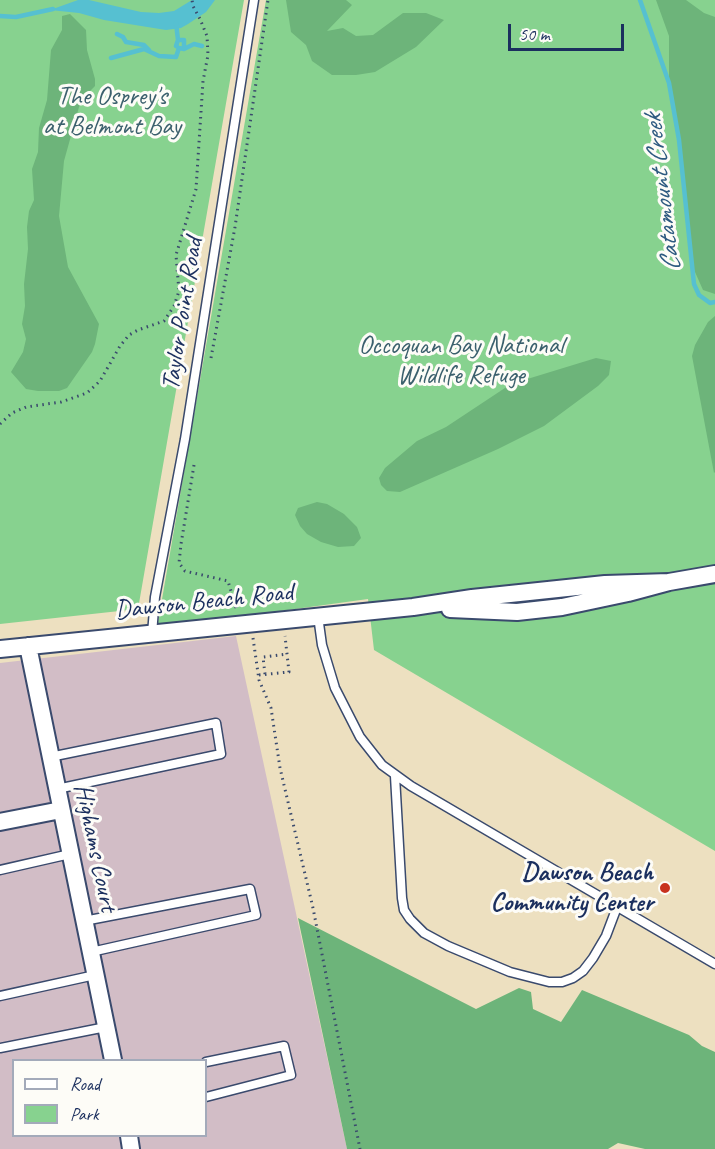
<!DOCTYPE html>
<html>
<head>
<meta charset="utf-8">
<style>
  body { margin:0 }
  #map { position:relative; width:715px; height:1149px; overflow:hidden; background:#ede0c0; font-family:Caveat,sans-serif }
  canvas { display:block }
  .legend { position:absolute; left:12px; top:1059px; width:195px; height:78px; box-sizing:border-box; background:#fdfcf7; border:2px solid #a3aaba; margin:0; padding:8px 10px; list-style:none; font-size:18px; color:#1b2f5e }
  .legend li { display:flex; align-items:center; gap:12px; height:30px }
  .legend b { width:30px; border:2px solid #a3aaba }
  .scale { position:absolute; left:508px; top:24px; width:116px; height:27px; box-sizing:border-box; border:3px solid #1b2f5e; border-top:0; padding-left:8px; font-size:18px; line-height:21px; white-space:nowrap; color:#1b2f5e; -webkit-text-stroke:4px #fdfcf7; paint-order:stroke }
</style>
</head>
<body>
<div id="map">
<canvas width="715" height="1149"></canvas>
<ul class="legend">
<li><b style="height:8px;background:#fff"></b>Road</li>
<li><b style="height:16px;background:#87d28f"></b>Park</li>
</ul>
<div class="scale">50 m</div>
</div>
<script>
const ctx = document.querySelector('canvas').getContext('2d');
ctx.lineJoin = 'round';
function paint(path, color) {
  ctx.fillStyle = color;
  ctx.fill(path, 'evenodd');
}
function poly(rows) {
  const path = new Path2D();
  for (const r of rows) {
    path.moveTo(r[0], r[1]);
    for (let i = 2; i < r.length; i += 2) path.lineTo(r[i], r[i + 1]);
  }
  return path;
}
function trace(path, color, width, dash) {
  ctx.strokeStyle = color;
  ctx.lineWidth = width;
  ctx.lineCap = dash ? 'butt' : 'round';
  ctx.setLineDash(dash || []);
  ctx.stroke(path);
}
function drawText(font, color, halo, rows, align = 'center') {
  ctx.font = font + ' Caveat,sans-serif';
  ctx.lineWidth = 6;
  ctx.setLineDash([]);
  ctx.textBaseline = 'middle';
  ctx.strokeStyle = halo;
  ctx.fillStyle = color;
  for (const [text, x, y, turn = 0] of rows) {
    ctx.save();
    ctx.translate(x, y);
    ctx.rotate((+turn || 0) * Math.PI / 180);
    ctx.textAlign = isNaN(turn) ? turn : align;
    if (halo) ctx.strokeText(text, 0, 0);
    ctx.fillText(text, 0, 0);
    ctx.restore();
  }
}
paint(poly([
  [236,636,347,1149,0,1149,0,663],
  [14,1060,206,1060,206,1136,14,1136]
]), '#d2bdc6');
paint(poly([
  [0,0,244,0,138,609,0,624],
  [266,0,715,0,715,851,374,650,368,599,157,628]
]), '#87d28f');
paint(poly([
  [286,0,346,0,352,5,327,31,343,28,356,36,373,35,403,13,426,13,444,20,416,47,375,72,356,75,332,75,312,61,306,45,291,32],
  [656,0,686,0,704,13,715,17,715,294,703,290,691,263,679,140,669,83,669,36],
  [70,14,86,30,87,50,95,79,95,86,85,96,79,107,64,161,59,216,68,267,99,324,95,344,92,352,67,388,59,391,38,391,26,389,11,372,23,352,26,339,22,324,25,306,24,284,28,249,27,227,29,211,34,200,32,169,38,152,39,128,47,100,51,50,62,30,62,16],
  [715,316,715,472,714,473,692,356,695,345,708,322],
  [596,358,611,361,609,375,598,386,544,426,498,449,400,492,387,491,381,485,379,478,385,468,417,441,446,427,511,384],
  [317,502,327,504,344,514,357,527,361,538,354,546,338,547,321,542,307,534,300,526,295,515,298,508],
  [298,918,476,1009,519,988,531,992,533,1009,561,1022,582,990,689,1035,702,1046,715,1052,715,1149,645,1149,618,1143,608,1149,347,1149]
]), '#6db47a');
paint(poly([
  [78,0,89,0,141,12,159,13,174,11,192,0,215,0,206,12,188,24,181,28,166,30,104,20,79,13,50,10]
]), '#56c0d1');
trace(poly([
  [640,0,669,83,679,140,694,284,699,295,710,303,715,302],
  [0,16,16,17,53,9],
  [117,34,123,37,126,42,144,45,149,50],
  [178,40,184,40,184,49],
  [179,48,184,49,194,44,202,46],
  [111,58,144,49,159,56,176,57,179,48,176,46,178,40,176,23]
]), '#56c0d1', 4.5);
const service = poly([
  [318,616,322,645,335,688,360,737,382,765,411,786,715,964],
  [152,634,155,597,185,439,254,0],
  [50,757,216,723,221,754,57,789],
  [395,776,402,898,404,910,410,919,424,933,448,946,510,972,549,982,562,982,573,978,583,971,593,958,606,936,617,907],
  [0,870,70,854],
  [84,921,250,889,256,915,91,952],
  [0,996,95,975],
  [0,1048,106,1027],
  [206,1062,284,1046,291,1075,206,1097]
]);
const minor = poly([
  [450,609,517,612,562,607,628,593,669,582,715,574],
  [28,646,113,1060],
  [0,649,413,607,472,598,605,584,669,582],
  [0,822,61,810],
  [129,1136,131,1149]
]);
trace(service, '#3a4a6d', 11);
trace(minor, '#3a4a6d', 20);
trace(poly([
  [211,358,235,227,268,0],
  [0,424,12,413,26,407,61,402,87,393,100,381,120,346,129,335,138,330,164,321,174,306,179,291,176,255,196,189,203,81,208,55,207,36,200,19,193,6,192,0],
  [194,465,181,544,179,563,185,571,228,581,237,611],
  [253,638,259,680,271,708,280,768,313,908,360,1149],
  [265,674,263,657,287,654],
  [259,675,289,672,285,636]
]), '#3a4a6d', 3, [1.5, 4.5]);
trace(service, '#fff', 8);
trace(minor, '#fff', 16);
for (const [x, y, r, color] of [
  [665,888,6,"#c8321e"]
]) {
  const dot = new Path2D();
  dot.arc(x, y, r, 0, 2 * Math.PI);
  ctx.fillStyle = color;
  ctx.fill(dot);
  trace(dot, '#fdfcf7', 2);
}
drawText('26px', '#3b606d', '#fdfcf7', [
  ["The Osprey's",112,97],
  ["at Belmont Bay",112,127],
  ["Occoquan Bay National",461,346],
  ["Wildlife Refuge",461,376]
]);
drawText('26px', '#1b2f5e', '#fdfcf7', [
  ["Taylor Point Road",183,314,-81],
  ["Dawson Beach Road",204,602,-6],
  ["Highams Court",95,848,78]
]);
drawText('bold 26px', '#1b2f5e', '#fdfcf7', [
  ["Dawson Beach",653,873],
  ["Community Center",653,903]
], 'right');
drawText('italic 27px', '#2d5a80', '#fdfcf7', [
  ["Catamount Creek",663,193,-97]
]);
</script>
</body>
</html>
